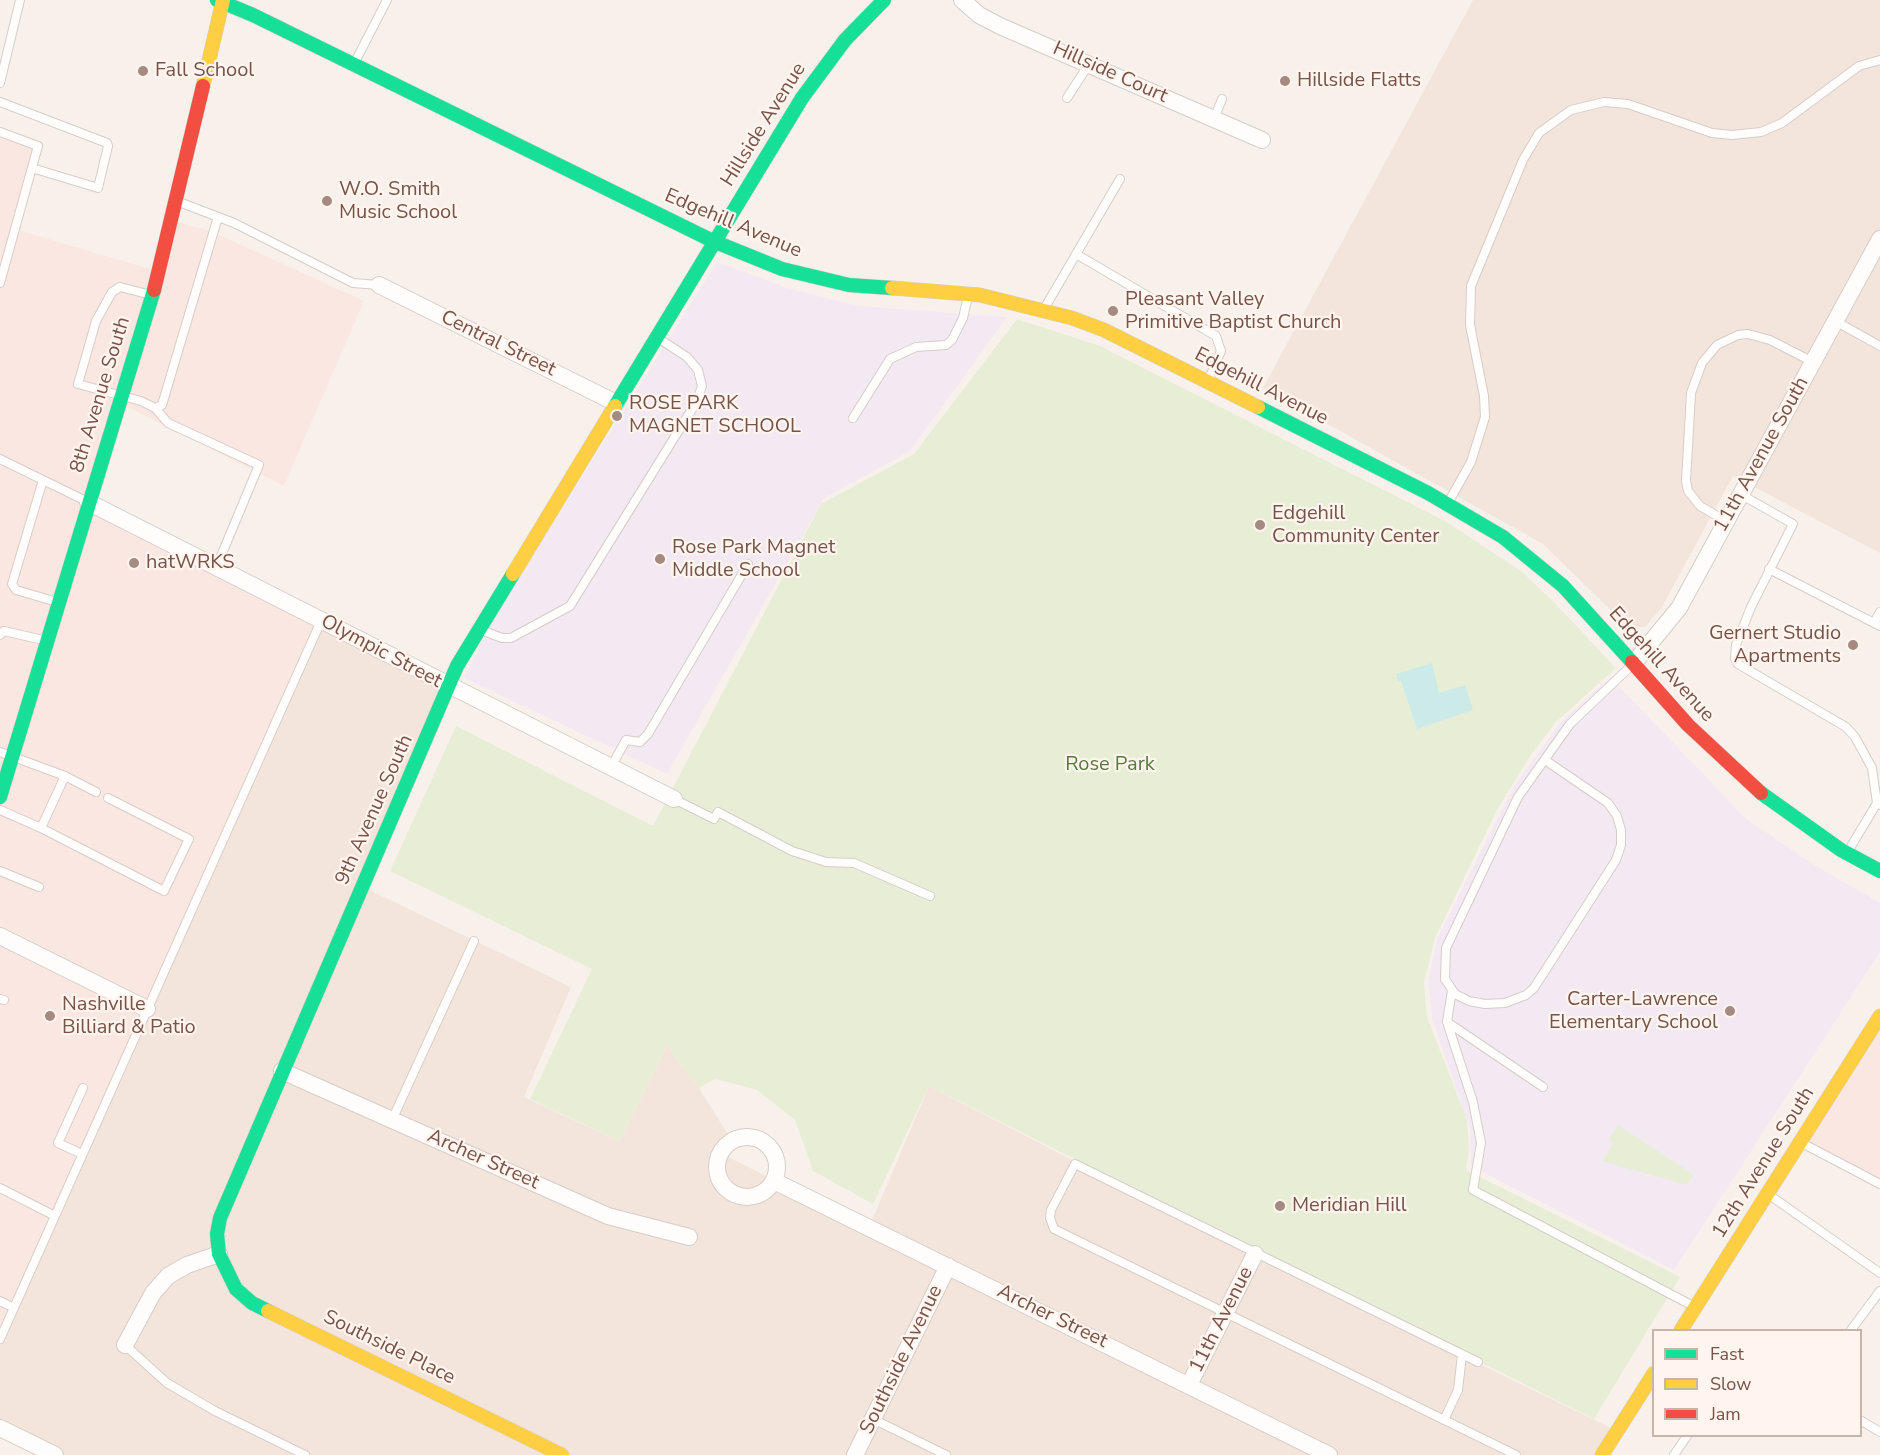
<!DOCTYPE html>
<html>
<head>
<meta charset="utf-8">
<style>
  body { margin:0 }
  #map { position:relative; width:1880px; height:1455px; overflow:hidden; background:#f8f1eb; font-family:"Nunito Sans",sans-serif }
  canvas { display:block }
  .legend { position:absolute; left:1652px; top:1329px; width:210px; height:108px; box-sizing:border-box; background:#fff5ee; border:2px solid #c9b4ac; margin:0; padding:8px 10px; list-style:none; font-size:18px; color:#785349 }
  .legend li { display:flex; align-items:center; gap:12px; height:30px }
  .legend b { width:30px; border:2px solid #c9b4ac }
</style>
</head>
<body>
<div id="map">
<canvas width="1880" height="1455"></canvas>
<ul class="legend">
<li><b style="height:8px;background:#16e098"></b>Fast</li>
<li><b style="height:8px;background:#ffcf43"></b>Slow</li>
<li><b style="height:8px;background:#f24e42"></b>Jam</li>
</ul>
</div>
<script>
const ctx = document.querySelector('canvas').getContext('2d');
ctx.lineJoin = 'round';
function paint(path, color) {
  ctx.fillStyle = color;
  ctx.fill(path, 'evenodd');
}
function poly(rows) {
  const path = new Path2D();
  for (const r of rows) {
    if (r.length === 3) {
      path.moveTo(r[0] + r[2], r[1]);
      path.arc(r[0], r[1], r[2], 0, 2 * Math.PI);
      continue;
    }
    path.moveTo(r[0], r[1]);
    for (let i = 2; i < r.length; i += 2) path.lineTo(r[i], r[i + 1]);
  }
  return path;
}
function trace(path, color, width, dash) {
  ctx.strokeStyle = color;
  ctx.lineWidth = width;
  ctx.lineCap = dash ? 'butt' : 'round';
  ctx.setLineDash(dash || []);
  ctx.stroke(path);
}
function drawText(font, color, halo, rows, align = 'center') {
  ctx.font = font + ' "Nunito Sans",sans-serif';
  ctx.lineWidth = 4.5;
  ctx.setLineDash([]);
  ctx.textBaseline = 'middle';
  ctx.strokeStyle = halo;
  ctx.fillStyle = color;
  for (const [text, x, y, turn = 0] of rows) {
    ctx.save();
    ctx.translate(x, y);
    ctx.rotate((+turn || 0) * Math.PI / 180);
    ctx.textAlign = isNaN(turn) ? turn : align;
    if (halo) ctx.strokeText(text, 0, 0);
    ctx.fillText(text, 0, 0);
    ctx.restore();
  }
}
paint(poly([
  [1473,0,1880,0,1880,553,1733,476,1662,607,1645,627,1628,627,1543,544,1263,388],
  [321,621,450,688,363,887,571,987,524,1097,619,1141,667,1045,699,1088,732,1141,720,1153,869,1227,929,1086,1255,1254,1617,1431,1602,1455,55,1455,0,1428,0,1339]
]), '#f3e5db');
paint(poly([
  [0,132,38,146,15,229,160,272,172,220,213,232,364,301,284,486,119,403,88,502,321,621,0,1339],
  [1880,1016,1880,1184,1800,1142]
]), '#fbe7e2');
paint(poly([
  [717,262,787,288,858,306,1007,317,910,451,824,498,667,774,464,678,492,620],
  [1610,677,1746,819,1816,866,1880,903,1880,952,1674,1270,1471,1166,1470,1127,1433,1022,1428,982,1437,939,1513,788,1559,724]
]), '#f2e9f3');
paint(poly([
  [1017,319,1098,345,1445,521,1521,571,1553,601,1616,668,1556,722,1530,756,1497,810,1435,938,1424,982,1427,1017,1467,1119,1469,1150,1466,1170,1680,1277,1594,1419,929,1086,873,1204,813,1171,795,1120,757,1090,715,1079,699,1088,667,1045,619,1141,530,1099,592,969,390,871,456,726,653,826,821,504,914,454],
  [1618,1125,1694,1175,1687,1185,1602,1161,1613,1143,1609,1139]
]), '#e8eed6');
paint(poly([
  [1432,663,1439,693,1465,685,1473,710,1417,729,1401,681,1398,681,1396,674]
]), '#ccebe8');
const lane = poly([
  [354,64,387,0],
  [0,83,20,0],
  [1067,98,1089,64],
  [0,102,107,143,108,146,98,188,32,168],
  [1214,119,1222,99],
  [0,132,38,146,0,283],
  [179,202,234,223,353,283,379,285],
  [1076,254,1216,336,1221,351,1208,381],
  [151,295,120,287,112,292,96,321,78,384,141,401,155,408,162,405,218,217],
  [1044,309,1120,179],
  [1835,321,1880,346],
  [155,408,168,423,259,465,216,568],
  [853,418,890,359,916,347,946,345,952,340,963,318,968,296],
  [0,459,86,501],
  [43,480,12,584,16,590,57,602],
  [1740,494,1793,524,1751,607,1736,645,1735,659,1738,664,1846,727,1855,737,1872,768,1877,803,1880,805],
  [1448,503,1471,462,1485,417,1484,396,1470,325,1471,286,1523,160,1539,133,1571,110,1604,102,1628,104,1712,133,1732,135,1761,132,1782,123,1859,66,1880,60],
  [1726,521,1700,506,1688,491,1686,481,1691,393,1702,363,1717,345,1738,335,1748,334,1770,340,1813,362],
  [1769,569,1880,626],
  [1874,623,1880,612],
  [481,630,502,638,511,638,570,606,697,401,702,386,698,370,687,357,658,338],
  [0,635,4,631,43,640],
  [0,752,65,776,41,828,0,810],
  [1545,760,1608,803,1617,816,1621,830,1621,845,1616,860,1534,988,1526,995,1505,1003,1485,1004,1469,1001,1455,994,1445,979,1446,948,1518,797,1570,724,1633,664],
  [611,767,626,740,640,742,648,734,748,564],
  [65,776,96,792],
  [674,799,714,819,718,812,792,851,826,862,854,863,930,896],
  [41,828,164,891,189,839,108,798],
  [1847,853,1877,803],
  [0,871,39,887],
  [1452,990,1447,1022,1473,1102,1481,1143,1473,1190,1695,1307],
  [0,999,4,1000],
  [1447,1022,1543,1087],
  [392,1120,474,941],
  [1800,1142,1880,1184],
  [82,1154,58,1143,83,1088],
  [0,1188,55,1216],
  [1768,1194,1880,1273],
  [0,1301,14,1308],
  [1851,1330,1880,1291],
  [0,1339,321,621],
  [125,1345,167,1383,215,1411,305,1455],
  [1478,1362,1075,1164,1051,1210,1050,1218,1054,1229,1516,1455],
  [873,1419,946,1455],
  [1444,1420,1458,1390,1462,1355],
  [1860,1420,1880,1432],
  [1674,1455,1687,1436]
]);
const street = poly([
  [962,0,979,15,1000,26,1262,140],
  [379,285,616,403],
  [88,502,674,799],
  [1633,664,1679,608,1880,239],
  [0,936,147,1009],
  [282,1071,608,1216,689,1237],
  [747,1167,30],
  [774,1181,1329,1455],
  [125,1345,153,1293,168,1276,187,1265,219,1254],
  [1189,1385,1255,1254],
  [0,1428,55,1455],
  [855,1455,948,1266]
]);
const fast = poly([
  [217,0,253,15,713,241,782,269,849,285,892,288],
  [615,406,802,98,845,40,884,0],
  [1258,407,1428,493,1503,537,1563,586,1632,662],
  [1761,793,1841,850,1880,871],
  [0,797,154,290],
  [268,1311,252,1303,236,1289,219,1254,217,1234,220,1218,457,666,513,574]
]);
const slow = poly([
  [203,86,223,0],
  [892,288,980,295,1072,318,1104,330,1258,407],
  [513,574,615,406],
  [268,1311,562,1455],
  [1681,1330,1880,1016],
  [1602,1455,1654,1373]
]);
const jam = poly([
  [154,290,203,86],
  [1632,662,1688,725,1761,793]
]);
trace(lane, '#d6cdc8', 10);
trace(street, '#d6cdc8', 18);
trace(fast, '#d9cec9', 15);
trace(slow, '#d9cec9', 15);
trace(jam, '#d9cec9', 15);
trace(lane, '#fefdfc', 8);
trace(street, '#fefdfc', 16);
trace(fast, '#16e098', 14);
trace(slow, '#ffcf43', 14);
trace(jam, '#f24e42', 14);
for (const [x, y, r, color] of [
  [143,71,6,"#a58a82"],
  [1285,81,6,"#a58a82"],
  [327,201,6,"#a58a82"],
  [1113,311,6,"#a58a82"],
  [617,416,6,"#a58a82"],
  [1260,525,6,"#a58a82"],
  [660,559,6,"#a58a82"],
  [134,563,6,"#a58a82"],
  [1853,645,6,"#a58a82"],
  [1730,1011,6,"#a58a82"],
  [50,1016,6,"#a58a82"],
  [1280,1206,6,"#a58a82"]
]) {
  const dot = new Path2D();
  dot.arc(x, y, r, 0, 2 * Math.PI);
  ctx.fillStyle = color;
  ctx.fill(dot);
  trace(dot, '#fff5ee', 2);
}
drawText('20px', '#785349', '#fff5ee', [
  ["Fall School",155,71],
  ["Hillside Flatts",1297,81],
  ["W.O. Smith",339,190],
  ["Music School",339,213],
  ["Pleasant Valley",1125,300],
  ["Primitive Baptist Church",1125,323],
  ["ROSE PARK",629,404],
  ["MAGNET SCHOOL",629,427],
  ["Edgehill",1272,514],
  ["Community Center",1272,537],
  ["Rose Park Magnet",672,548],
  ["Middle School",672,571],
  ["hatWRKS",146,563],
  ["Gernert Studio",1841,634,"right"],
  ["Apartments",1841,657,"right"],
  ["Carter-Lawrence",1718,1000,"right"],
  ["Elementary School",1718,1023,"right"],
  ["Nashville",62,1005],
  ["Billiard & Patio",62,1028],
  ["Meridian Hill",1292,1206]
], 'left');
drawText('20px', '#785349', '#fff5ee', [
  ["Hillside Court",1110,73,24],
  ["Hillside Avenue",764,125,-58],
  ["Edgehill Avenue",733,224,23],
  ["Central Street",498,344,26],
  ["Edgehill Avenue",1261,387,27],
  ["8th Avenue South",101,395,-73],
  ["11th Avenue South",1762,455,-61],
  ["Olympic Street",381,652,28],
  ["Edgehill Avenue",1661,665,48],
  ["9th Avenue South",375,810,-66],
  ["Archer Street",483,1160,24],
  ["12th Avenue South",1764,1163,-58],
  ["Archer Street",1052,1317,26],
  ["11th Avenue",1222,1320,-63],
  ["Southside Place",389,1348,26],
  ["Southside Avenue",902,1360,-64]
]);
drawText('20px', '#58793e', '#fff5ee', [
  ["Rose Park",1110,765]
]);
</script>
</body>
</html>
